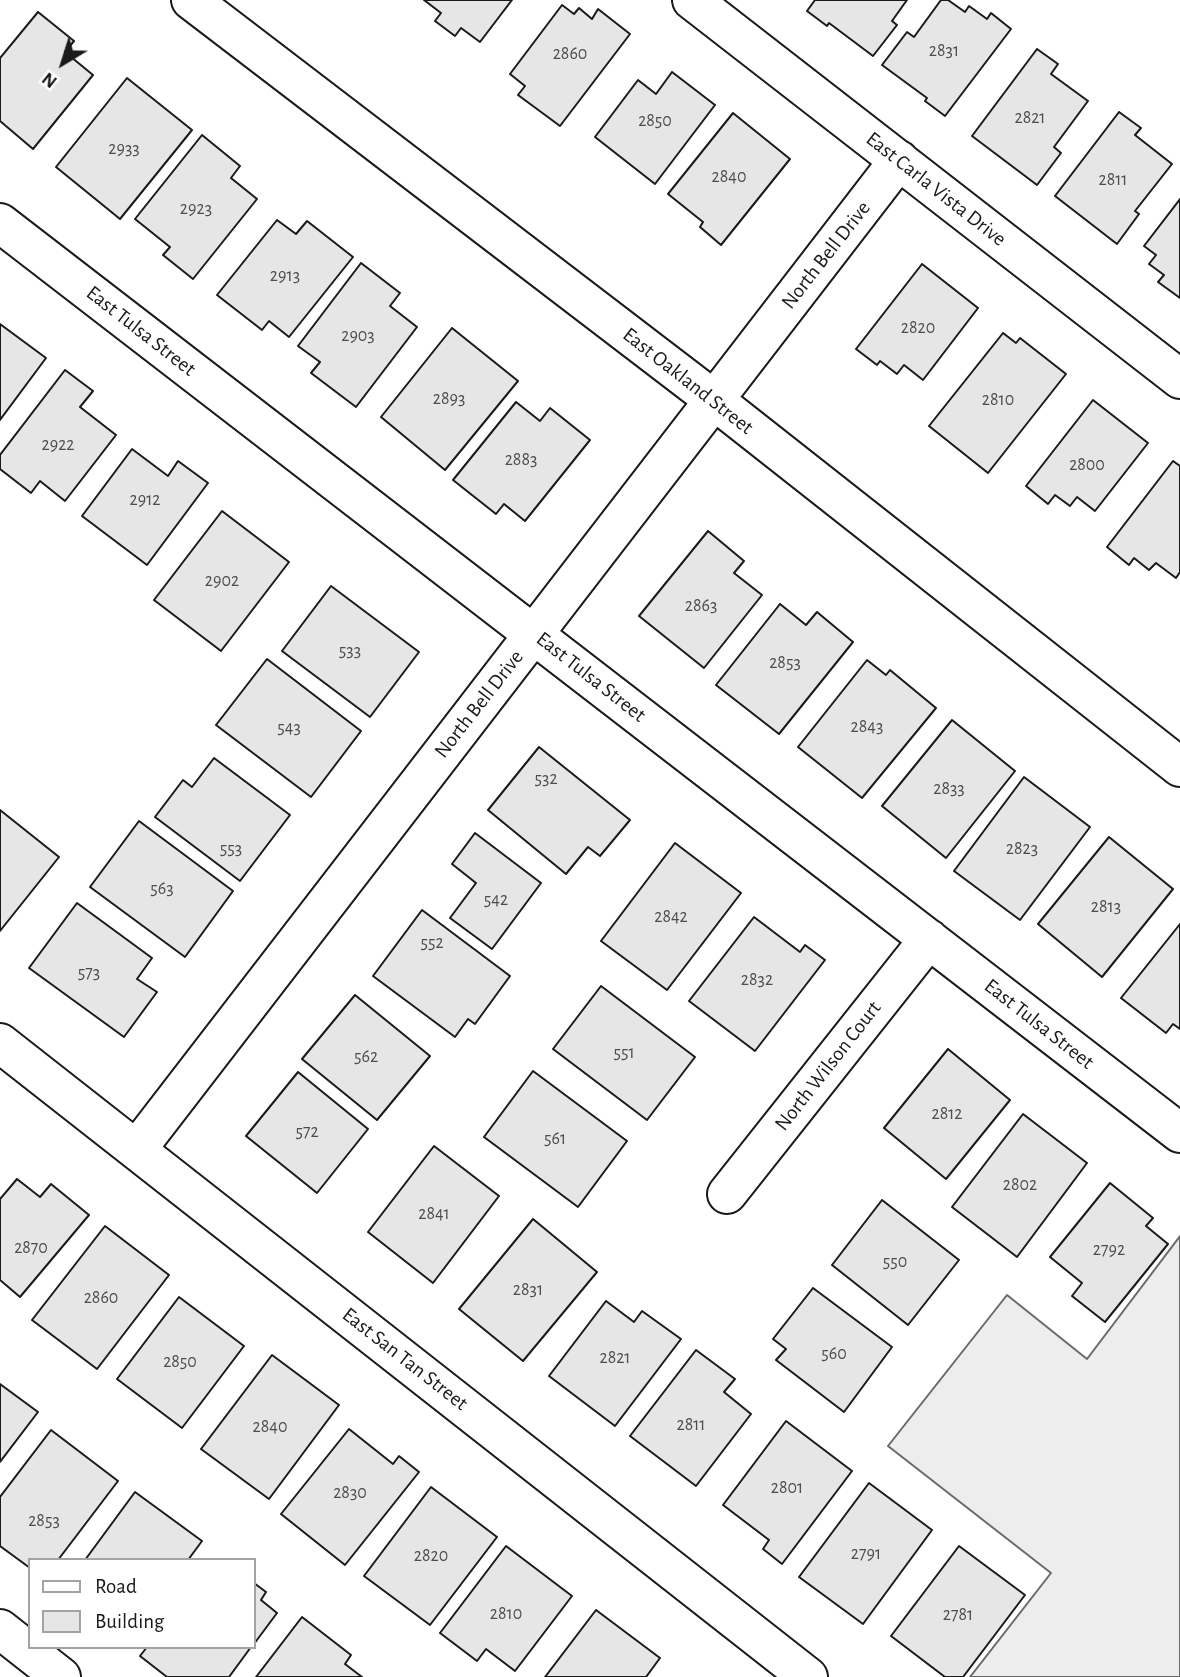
<!DOCTYPE html>
<html>
<head>
<meta charset="utf-8">
<style>
  body { margin:0 }
  #map { position:relative; width:1180px; height:1677px; overflow:hidden; background:#fff; font-family:"Alegreya Sans",sans-serif }
  canvas { display:block }
  .legend { position:absolute; left:28px; top:1558px; width:228px; height:91px; box-sizing:border-box; background:#fff; border:2px solid #a3a3a3; margin:0; padding:9px 12px; list-style:none; font-size:21px; color:#1a1a1a }
  .legend li { display:flex; align-items:center; gap:14px; height:35px }
  .legend b { width:35px; border:2px solid #a3a3a3 }
  .north { position:absolute; left:28px; top:28px; width:70px; height:70px; -webkit-text-stroke:5px #fff; paint-order:stroke; rotate:218deg; font-size:19px; font-weight:700; line-height:28px; text-align:center; color:#1a1a1a }
  .north::after { content:''; display:block; margin:auto; width:24px; height:32px; background:#1a1a1a; clip-path:polygon(50% 0,100% 100%,50% 72%,0 100%) }
</style>
</head>
<body>
<div id="map">
<canvas width="1180" height="1677"></canvas>
<ul class="legend">
<li><b style="height:9px;background:#fff"></b>Road</li>
<li><b style="height:19px;background:#e6e6e6"></b>Building</li>
</ul>
<div class="north">N</div>
</div>
<script>
const ctx = document.querySelector('canvas').getContext('2d');
ctx.lineJoin = 'round';
function paint(path, color) {
  ctx.fillStyle = color;
  ctx.fill(path, 'evenodd');
}
function poly(rows) {
  const path = new Path2D();
  for (const r of rows) {
    path.moveTo(r[0], r[1]);
    for (let i = 2; i < r.length; i += 2) path.lineTo(r[i], r[i + 1]);
  }
  return path;
}
function trace(path, color, width, dash) {
  ctx.strokeStyle = color;
  ctx.lineWidth = width;
  ctx.lineCap = dash ? 'butt' : 'round';
  ctx.setLineDash(dash || []);
  ctx.stroke(path);
}
function drawText(font, color, halo, rows, align = 'center') {
  ctx.font = font + ' "Alegreya Sans",sans-serif';
  ctx.lineWidth = 5;
  ctx.setLineDash([]);
  ctx.textBaseline = 'middle';
  ctx.strokeStyle = halo;
  ctx.fillStyle = color;
  for (const [text, x, y, turn = 0] of rows) {
    ctx.save();
    ctx.translate(x, y);
    ctx.rotate((+turn || 0) * Math.PI / 180);
    ctx.textAlign = isNaN(turn) ? turn : align;
    if (halo) ctx.strokeText(text, 0, 0);
    ctx.fillText(text, 0, 0);
    ctx.restore();
  }
}
const built = poly([
  [1180,1236,1180,1677,970,1677,1051,1573,888,1446,1007,1295,1087,1359,1180,1236]
]);
paint(built, '#ededed');
trace(built, '#6a6a6a', 2);
const building = poly([
  [424,0,512,0,480,42,461,28,455,36,435,21,441,13,424,0],
  [815,0,907,0,892,21,897,25,873,56,829,23,827,26,807,11,815,0],
  [941,0,948,0,965,12,969,6,987,19,991,13,1011,29,945,116,925,101,927,98,882,65,907,32,914,37,941,0],
  [562,5,574,14,579,8,592,19,598,9,630,34,560,126,518,95,525,86,510,74,562,5],
  [38,12,74,41,65,52,93,75,33,149,0,121,0,58,38,12],
  [1037,49,1058,64,1051,74,1088,101,1054,147,1061,153,1037,185,972,136,1037,49],
  [672,72,715,105,655,184,595,137,638,80,656,94,672,72],
  [127,78,192,130,120,219,56,167,127,78],
  [1119,112,1141,128,1135,135,1172,164,1135,211,1139,214,1117,244,1055,196,1119,112],
  [733,113,790,159,721,245,700,227,703,222,668,194,733,113],
  [202,135,240,166,231,178,257,199,193,279,163,255,170,247,135,219,202,135],
  [1180,199,1180,298,1158,282,1164,275,1149,264,1156,255,1144,246,1180,199],
  [277,220,296,234,307,221,353,257,289,337,269,321,262,330,217,295,277,220],
  [361,263,400,293,390,306,417,327,356,407,311,373,320,362,298,346,361,263],
  [922,264,978,308,923,380,904,365,897,374,880,361,877,365,856,349,922,264],
  [0,324,46,358,0,420,0,324],
  [452,328,518,381,445,470,381,417,452,328],
  [1003,333,1016,343,1020,338,1066,374,988,473,929,426,1003,333],
  [65,370,93,391,80,407,116,435,65,501,40,481,31,493,0,469,0,455,65,370],
  [1093,400,1148,443,1095,511,1077,497,1070,506,1055,495,1048,504,1026,486,1093,400],
  [516,402,540,421,550,408,590,440,525,521,504,504,496,514,453,480,516,402],
  [132,449,168,476,178,461,208,483,147,565,82,516,132,449],
  [1173,461,1180,466,1180,572,1176,578,1156,563,1149,570,1134,558,1129,565,1107,547,1173,461],
  [222,511,289,562,221,651,154,600,222,511],
  [708,531,744,561,734,573,762,595,704,668,639,616,708,531],
  [331,586,419,652,370,717,282,651,331,586],
  [780,604,806,625,817,612,853,642,779,734,716,685,780,604],
  [267,659,361,731,311,797,216,725,267,659],
  [867,660,886,675,890,670,936,708,862,798,798,747,867,660],
  [952,720,1015,771,946,858,882,806,952,720],
  [539,747,630,820,600,856,588,847,566,874,488,810,539,747],
  [214,758,290,815,240,881,155,817,183,780,192,787,214,758],
  [1024,777,1090,827,1020,920,954,871,1024,777],
  [0,810,59,857,0,931,0,810],
  [139,821,233,891,185,957,90,887,139,821],
  [475,833,541,883,492,949,450,918,476,883,452,864,475,833],
  [1109,837,1173,889,1102,977,1038,924,1109,837],
  [675,843,741,893,667,990,601,941,675,843],
  [77,903,152,958,137,979,157,992,124,1037,29,968,77,903],
  [422,910,510,976,475,1024,468,1019,455,1037,373,976,422,910],
  [754,917,800,952,805,945,825,960,755,1051,689,1001,754,917],
  [1180,924,1180,1029,1173,1024,1166,1033,1121,998,1180,924],
  [601,986,695,1057,647,1120,553,1049,601,986],
  [355,995,430,1056,377,1120,302,1059,355,995],
  [948,1049,1010,1100,946,1179,884,1128,948,1049],
  [533,1071,627,1141,578,1207,484,1137,533,1071],
  [298,1072,368,1129,317,1193,246,1136,298,1072],
  [1023,1114,1087,1163,1017,1257,952,1207,1023,1114],
  [434,1146,499,1196,433,1283,368,1232,434,1146],
  [17,1179,40,1197,51,1184,89,1215,20,1297,0,1280,0,1199,17,1179],
  [1110,1183,1153,1218,1146,1226,1168,1244,1105,1322,1072,1296,1082,1283,1050,1257,1110,1183],
  [882,1200,959,1260,908,1325,832,1265,882,1200],
  [533,1219,597,1272,523,1361,459,1309,533,1219],
  [105,1226,169,1275,97,1369,32,1320,105,1226],
  [813,1288,892,1347,844,1412,776,1360,786,1349,773,1339,813,1288],
  [179,1297,244,1346,182,1428,117,1379,179,1297],
  [606,1301,634,1322,642,1311,681,1339,615,1426,549,1376,606,1301],
  [696,1350,735,1379,724,1392,751,1414,696,1486,630,1436,696,1350],
  [272,1355,339,1405,269,1499,201,1449,272,1355],
  [0,1384,38,1412,0,1462,0,1384],
  [786,1421,852,1471,782,1564,763,1549,769,1540,723,1505,786,1421],
  [349,1429,393,1464,399,1456,419,1472,345,1565,281,1514,349,1429],
  [51,1430,118,1481,58,1560,30,1560,30,1568,0,1546,0,1497,51,1430],
  [869,1483,932,1530,863,1624,799,1577,869,1483],
  [431,1487,497,1537,430,1625,364,1576,431,1487],
  [135,1492,202,1541,188,1560,85,1560,135,1492],
  [506,1546,572,1596,515,1671,486,1649,477,1661,440,1633,506,1546],
  [959,1546,1025,1595,963,1677,945,1677,891,1636,959,1546],
  [254,1583,266,1592,261,1600,277,1613,254,1644,254,1583],
  [596,1610,660,1658,646,1677,545,1677,596,1610],
  [302,1617,351,1655,345,1664,362,1677,256,1677,302,1617],
  [147,1647,251,1647,229,1677,167,1677,140,1656,147,1647]
]);
paint(building, '#e6e6e6');
trace(building, '#1a1a1a', 2);
const minor = poly([
  [191,0,714,400,1180,767],
  [692,0,1180,379],
  [0,223,1180,1133],
  [0,1043,808,1677],
  [137,1149,899,160],
  [727,1194,929,939],
  [0,1629,61,1677]
]);
trace(minor, '#1a1a1a', 42);
trace(minor, '#fff', 38);
drawText('18px', '#4d4d4d', null, [
  ["2831",944,51],
  ["2860",570,54],
  ["2821",1030,118],
  ["2850",655,121],
  ["2933",124,149],
  ["2840",729,177],
  ["2811",1113,180],
  ["2923",196,209],
  ["2913",285,276],
  ["2820",918,328],
  ["2903",358,336],
  ["2893",449,399],
  ["2810",998,400],
  ["2922",58,445],
  ["2883",521,460],
  ["2800",1087,465],
  ["2912",145,500],
  ["2902",222,581],
  ["2863",701,606],
  ["533",350,651],
  ["2853",785,663],
  ["2843",867,727],
  ["543",289,728],
  ["532",546,779],
  ["2833",949,789],
  ["553",231,849],
  ["2823",1022,849],
  ["563",162,889],
  ["542",496,900],
  ["2813",1106,907],
  ["2842",671,917],
  ["552",432,943],
  ["573",89,973],
  ["2832",757,980],
  ["551",624,1053],
  ["562",366,1057],
  ["2812",947,1114],
  ["572",307,1132],
  ["561",555,1139],
  ["2802",1020,1185],
  ["2841",434,1214],
  ["2870",31,1248],
  ["2792",1109,1250],
  ["550",895,1262],
  ["2831",528,1290],
  ["2860",101,1298],
  ["560",834,1354],
  ["2821",615,1358],
  ["2850",180,1362],
  ["2811",691,1425],
  ["2840",270,1427],
  ["2801",787,1488],
  ["2830",350,1493],
  ["2853",44,1521],
  ["2791",866,1554],
  ["2820",431,1556],
  ["2810",506,1614],
  ["2781",958,1615]
]);
drawText('21px', '#1a1a1a', '#fff', [
  ["East Carla Vista Drive",936,189,38],
  ["North Bell Drive",826,255,-52],
  ["East Tulsa Street",141,331,38],
  ["East Oakland Street",688,381,38],
  ["East Tulsa Street",591,677,38],
  ["North Bell Drive",479,704,-52],
  ["East Tulsa Street",1039,1024,38],
  ["North Wilson Court",828,1066,-52],
  ["East San Tan Street",405,1359,38]
]);
</script>
</body>
</html>
